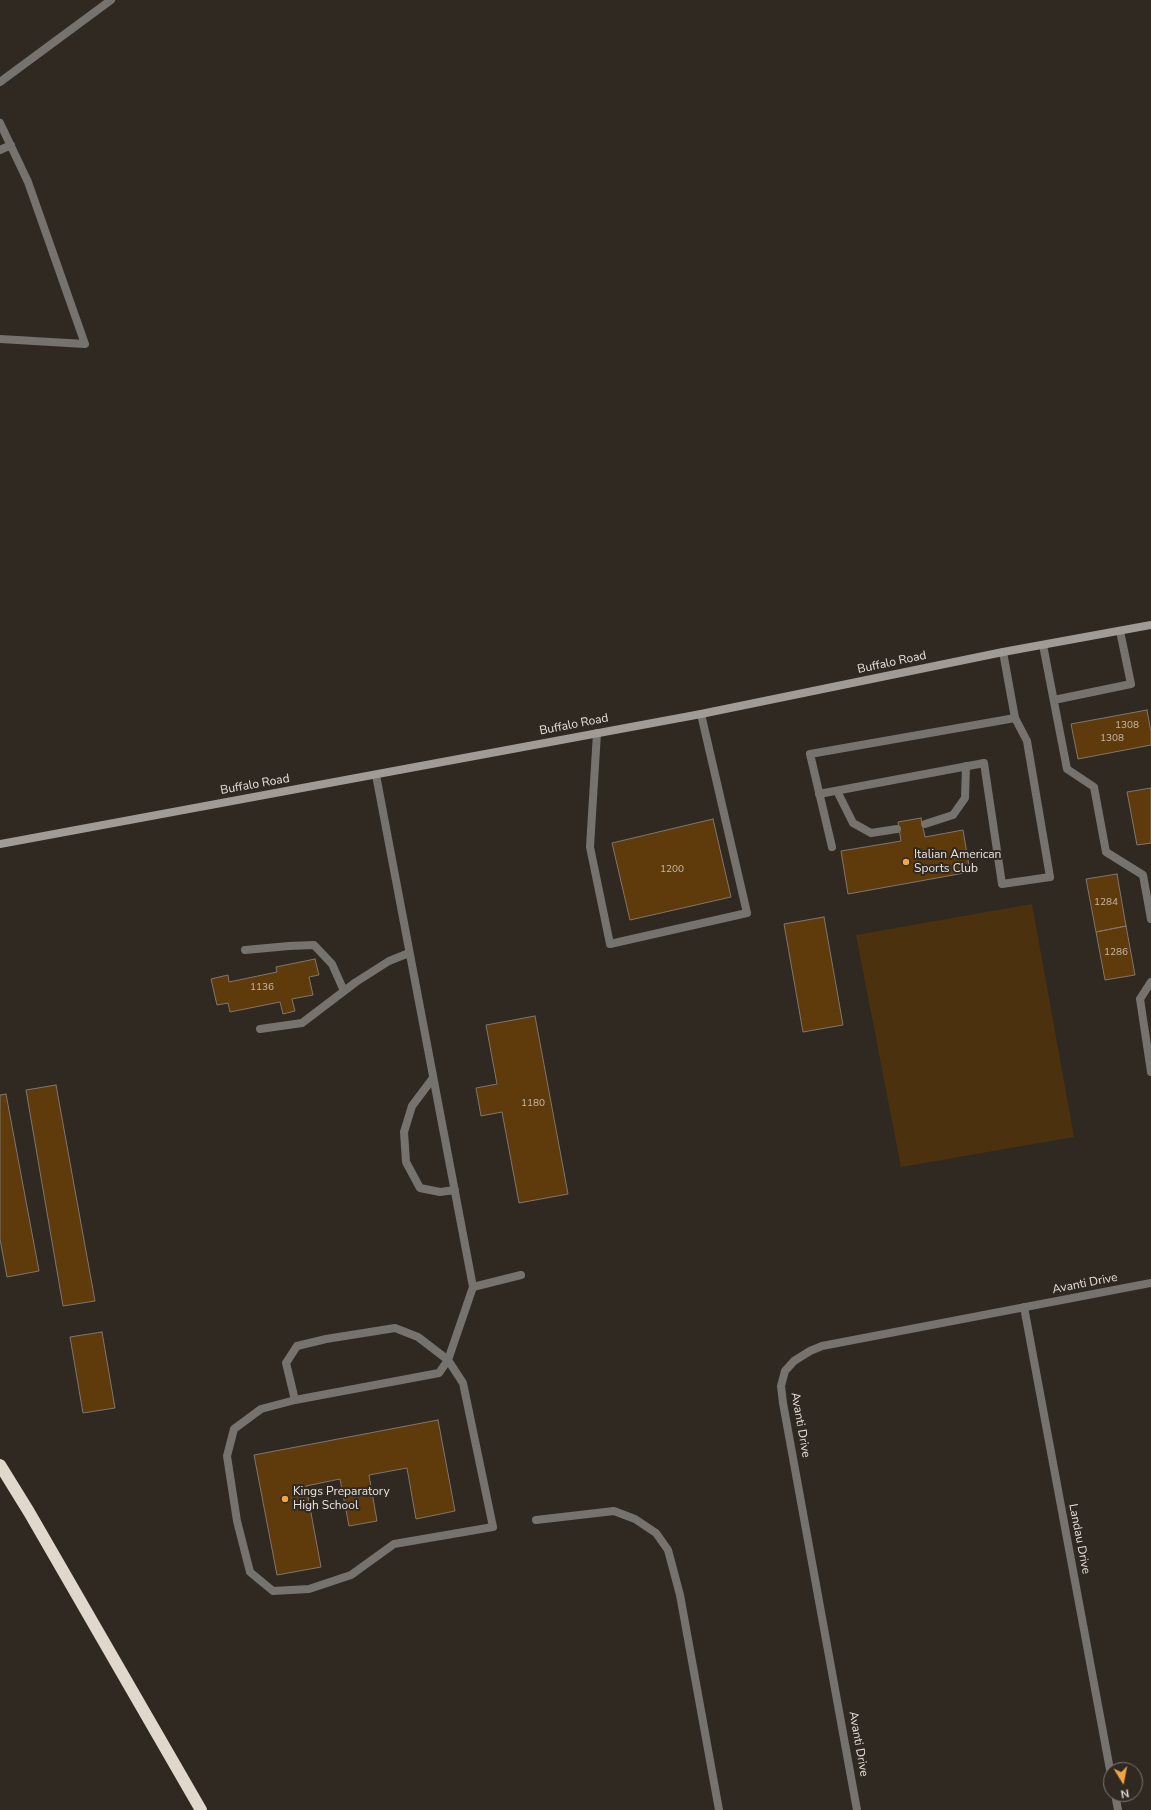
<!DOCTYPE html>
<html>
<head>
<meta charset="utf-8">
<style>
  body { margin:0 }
  #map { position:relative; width:1151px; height:1810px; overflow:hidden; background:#302922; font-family:"Nunito Sans",sans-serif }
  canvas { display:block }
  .north { position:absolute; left:1103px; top:1762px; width:40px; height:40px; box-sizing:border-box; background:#302922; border:1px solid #7a736d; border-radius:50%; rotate:170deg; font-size:11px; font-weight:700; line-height:16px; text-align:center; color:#e8e3de }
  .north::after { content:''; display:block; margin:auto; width:14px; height:18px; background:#f3a443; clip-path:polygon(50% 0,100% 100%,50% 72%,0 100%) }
</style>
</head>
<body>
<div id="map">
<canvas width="1151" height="1810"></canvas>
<div class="north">N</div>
</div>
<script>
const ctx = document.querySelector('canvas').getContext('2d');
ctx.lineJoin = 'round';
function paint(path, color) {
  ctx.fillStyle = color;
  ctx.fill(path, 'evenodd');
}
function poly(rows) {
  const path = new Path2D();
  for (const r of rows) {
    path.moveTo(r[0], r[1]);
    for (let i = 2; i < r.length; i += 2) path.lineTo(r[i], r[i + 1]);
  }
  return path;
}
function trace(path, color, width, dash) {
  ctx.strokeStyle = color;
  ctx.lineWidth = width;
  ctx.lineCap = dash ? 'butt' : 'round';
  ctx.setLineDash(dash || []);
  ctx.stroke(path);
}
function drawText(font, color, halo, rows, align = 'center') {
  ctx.font = font + ' "Nunito Sans",sans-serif';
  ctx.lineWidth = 4;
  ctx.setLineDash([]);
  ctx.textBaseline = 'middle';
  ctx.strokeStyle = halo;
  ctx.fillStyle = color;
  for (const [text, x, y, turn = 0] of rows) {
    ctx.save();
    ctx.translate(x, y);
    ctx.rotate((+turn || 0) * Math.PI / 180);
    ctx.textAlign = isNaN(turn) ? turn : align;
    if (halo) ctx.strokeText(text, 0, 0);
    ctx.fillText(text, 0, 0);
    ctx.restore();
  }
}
paint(poly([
  [1032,904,1074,1137,901,1167,856,935]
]), '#4c310f');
const building = poly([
  [1147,710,1151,732,1151,745,1078,759,1071,724,1147,710],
  [1151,788,1151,843,1137,845,1127,792,1151,788],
  [921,818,925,837,963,830,970,872,848,894,841,851,901,841,898,822,921,818],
  [713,819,731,897,630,920,612,843,713,819],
  [1117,874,1126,926,1096,932,1086,879,1117,874],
  [824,917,843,1025,803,1032,784,924,824,917],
  [1126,926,1135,975,1105,980,1096,932,1126,926],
  [315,959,319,975,309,977,313,995,292,999,295,1011,283,1014,280,1002,230,1012,228,1003,217,1005,211,979,228,975,229,982,277,972,276,967,315,959],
  [535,1016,568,1194,519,1203,502,1112,481,1116,476,1088,497,1084,486,1025,535,1016],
  [56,1085,95,1301,63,1306,26,1090,56,1085],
  [6,1094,39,1271,7,1277,0,1239,0,1095,6,1094],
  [102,1332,115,1408,83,1413,70,1337,102,1332],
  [438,1420,455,1511,416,1519,407,1468,369,1475,377,1521,349,1526,340,1479,306,1486,321,1567,277,1575,254,1455,438,1420]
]);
paint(building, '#5f3b0b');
trace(building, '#7f766d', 1);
trace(poly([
  [0,82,111,0],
  [0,123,28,182,85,344,0,339],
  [0,150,11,145],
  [1043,645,1067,769,1094,787,1106,852,1143,875,1151,919],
  [1054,700,1131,684,1120,631],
  [597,733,590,847,610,944,747,913,701,714],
  [837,791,853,823,871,833,897,829],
  [819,794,984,763,1002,884,1050,877,1027,741,1015,718],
  [925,824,953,815,965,798,966,766],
  [832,847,810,754,1015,718,1003,652],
  [245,950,289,946,314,945,332,964,344,991],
  [1151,982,1140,999,1151,1072],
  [260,1029,302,1023,356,982,389,961,409,953],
  [433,1078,412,1106,404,1132,406,1162,420,1188,440,1192,455,1190],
  [473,1287,521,1275],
  [295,1400,286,1363,297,1346,326,1339,395,1328,418,1337,448,1360,463,1383,493,1527,394,1544,351,1575,309,1589,273,1591,250,1572,237,1521,227,1456,234,1429,261,1409,295,1400,439,1373,448,1360,473,1287,376,775],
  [536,1520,614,1511,635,1519,656,1533,668,1550,680,1595,719,1810]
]), '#76726e', 8);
trace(poly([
  [1024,1307,1111,1775],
  [1115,1794,1118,1810],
  [857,1810,783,1403,781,1386,785,1371,794,1361,810,1351,822,1346,1151,1283]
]), '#76726e', 8);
trace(poly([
  [0,844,701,714,1003,652,1151,625]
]), '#a19b95', 8);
trace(poly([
  [0,1465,29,1512,201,1810]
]), '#e0d7cd', 12);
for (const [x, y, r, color] of [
  [906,862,4,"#f3a443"],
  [285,1499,4,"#f3a443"]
]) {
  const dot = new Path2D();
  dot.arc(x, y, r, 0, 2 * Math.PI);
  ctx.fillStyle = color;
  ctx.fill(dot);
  trace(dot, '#302922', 1.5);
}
drawText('10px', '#c6b9a9', null, [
  ["1308",1127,726],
  ["1308",1112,739],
  ["1200",672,870],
  ["1284",1106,903],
  ["1286",1116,953],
  ["1136",262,988],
  ["1180",533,1104]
]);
drawText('12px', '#e8e3de', '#302922', [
  ["Buffalo Road",892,663,-12],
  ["Buffalo Road",574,725,-11],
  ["Buffalo Road",255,785,-10],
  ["Avanti Drive",1085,1284,-11],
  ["Avanti Drive",800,1425,80],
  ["Landau Drive",1079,1539,79],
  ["Avanti Drive",858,1744,80]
]);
drawText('12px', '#e8e3de', '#302922', [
  ["Italian American",914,855],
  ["Sports Club",914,869],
  ["Kings Preparatory",293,1492],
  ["High School",293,1506]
], 'left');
</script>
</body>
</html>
